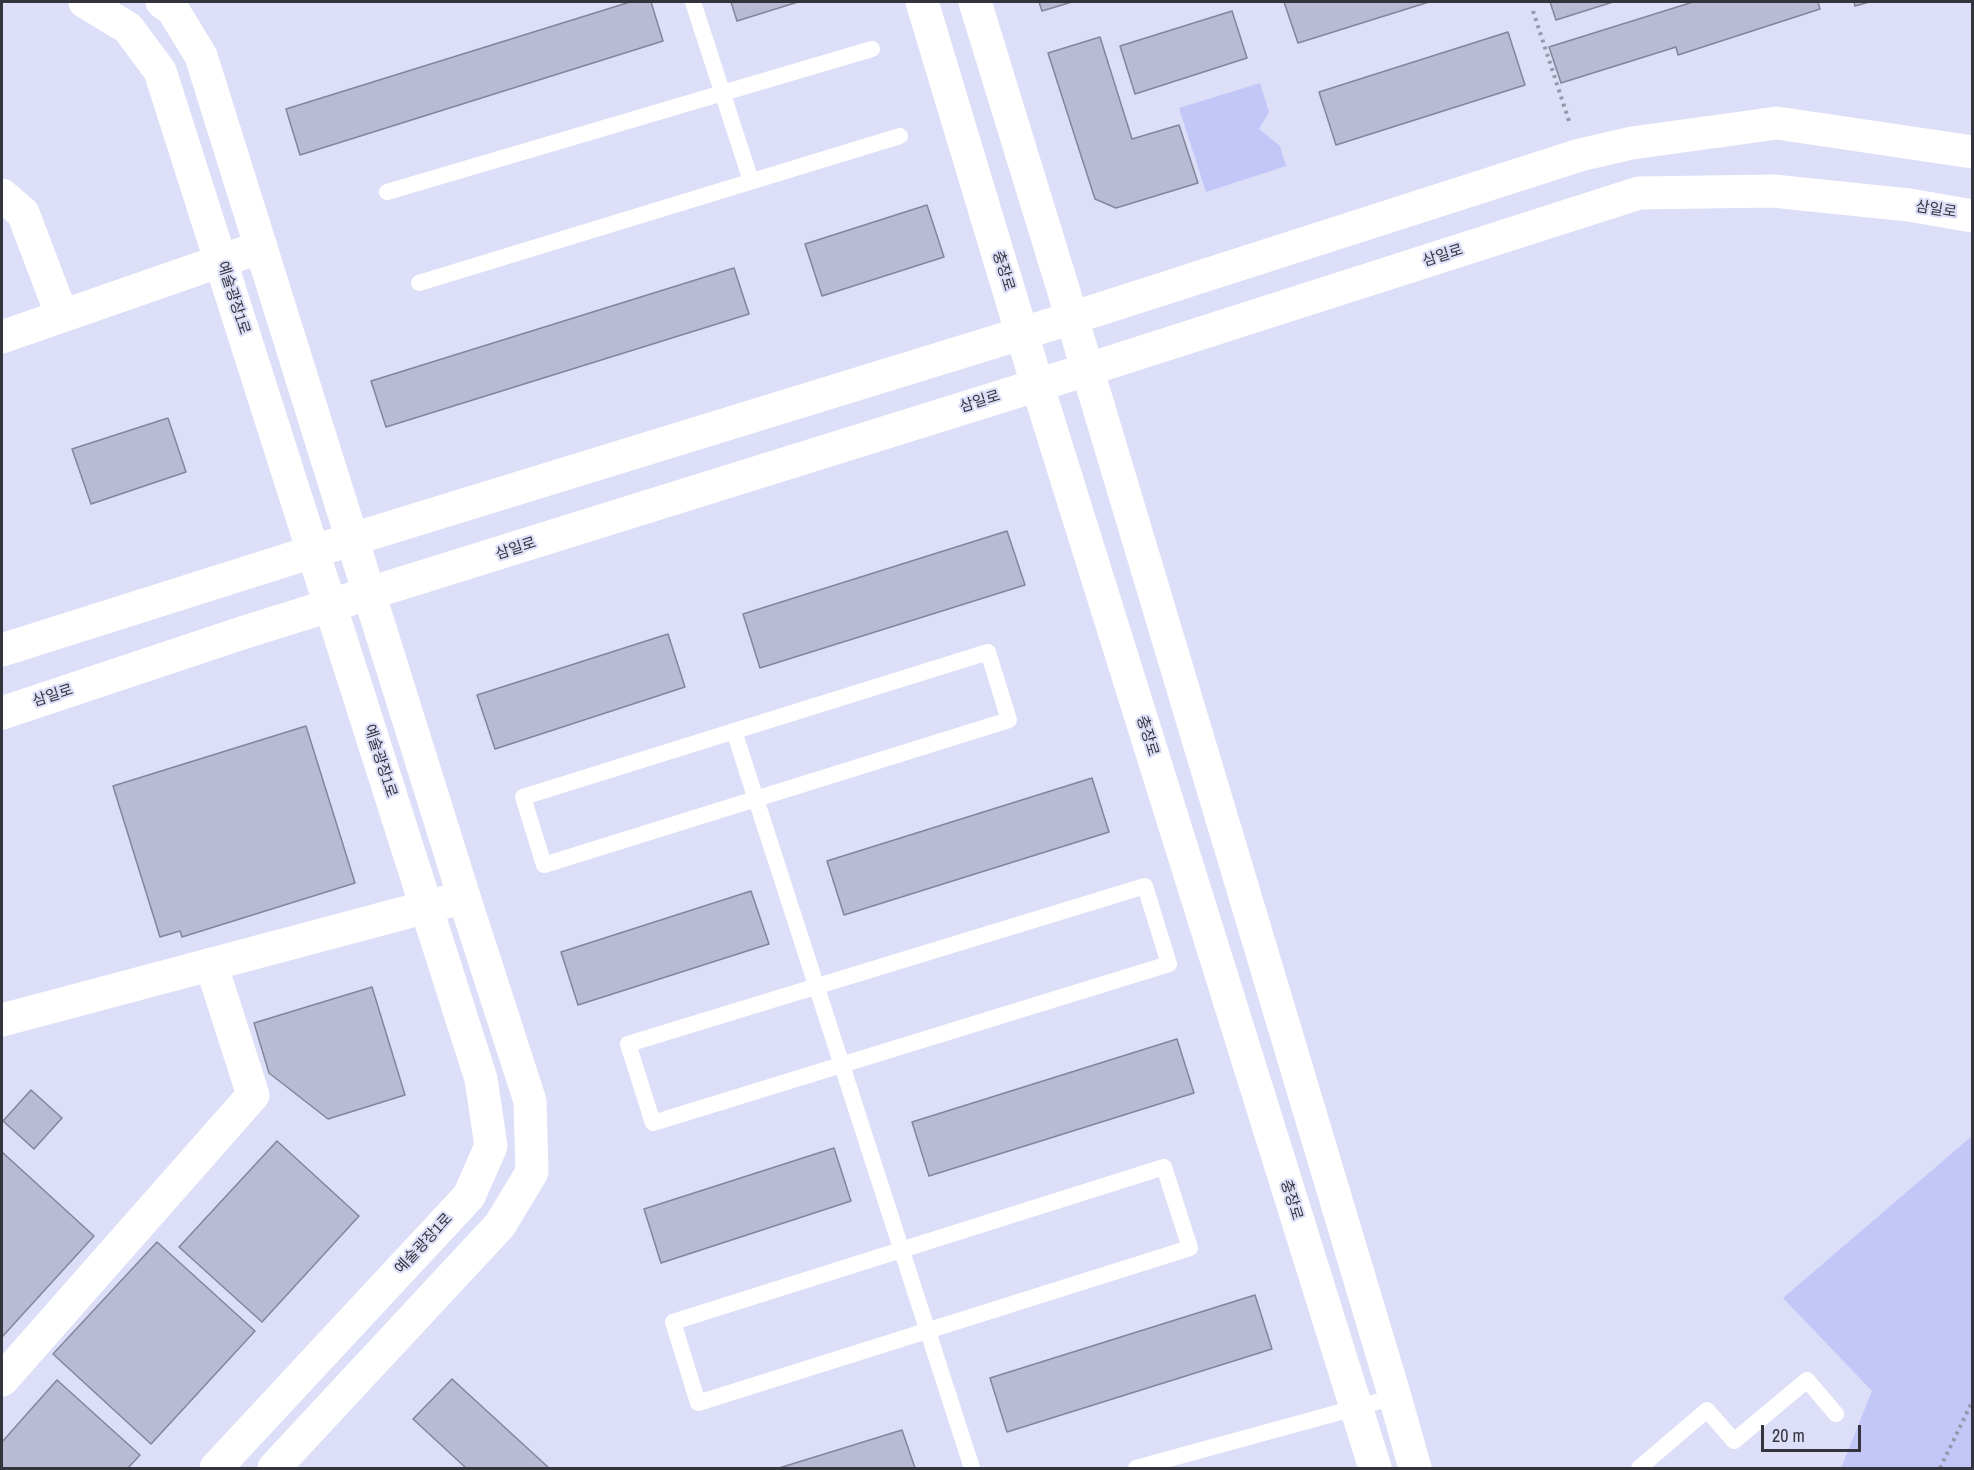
<!DOCTYPE html>
<html>
<head>
<meta charset="utf-8">
<style>
  body { margin:0 }
  #map { position:relative; width:1974px; height:1470px; overflow:hidden; background:#dcdff7; font-family:"Archivo Narrow",sans-serif }
  canvas { display:block }
  .frame { position:absolute; inset:0; border:3px solid #33343d; pointer-events:none }
  .scale { position:absolute; left:1761px; top:1425px; width:100px; height:27px; box-sizing:border-box; border:3px solid #33343d; border-top:0; padding-left:8px; font-size:18px; line-height:21px; white-space:nowrap; color:#33343d; -webkit-text-stroke:4px #dcdff7; paint-order:stroke }
</style>
</head>
<body>
<div id="map">
<canvas width="1974" height="1470"></canvas>
<div class="frame"></div>
<div class="scale">20 m</div>
</div>
<script>
const ctx = document.querySelector('canvas').getContext('2d');
ctx.lineJoin = 'round';
function paint(path, color) {
  ctx.fillStyle = color;
  ctx.fill(path, 'evenodd');
}
function poly(rows) {
  const path = new Path2D();
  for (const r of rows) {
    path.moveTo(r[0], r[1]);
    for (let i = 2; i < r.length; i += 2) path.lineTo(r[i], r[i + 1]);
  }
  return path;
}
function trace(path, color, width, dash) {
  ctx.strokeStyle = color;
  ctx.lineWidth = width;
  ctx.lineCap = dash ? 'butt' : 'round';
  ctx.setLineDash(dash || []);
  ctx.stroke(path);
}
function drawText(font, color, halo, rows, align = 'center') {
  ctx.font = font + ' "Archivo Narrow","Noto Sans KR",sans-serif';
  ctx.lineWidth = 4.5;
  ctx.setLineDash([]);
  ctx.textBaseline = 'middle';
  ctx.strokeStyle = halo;
  ctx.fillStyle = color;
  for (const [text, x, y, turn = 0] of rows) {
    ctx.save();
    ctx.translate(x, y);
    ctx.rotate((+turn || 0) * Math.PI / 180);
    ctx.textAlign = isNaN(turn) ? turn : align;
    if (halo) ctx.strokeText(text, 0, 0);
    ctx.fillText(text, 0, 0);
    ctx.restore();
  }
}
paint(poly([
  [1260,83,1269,112,1259,129,1280,146,1286,166,1206,192,1179,108],
  [1972,1136,1972,1468,1841,1468,1872,1391,1783,1298]
]), '#c2c7f7');
const building = poly([
  [630,2,651,2,663,41,300,155,286,109,630,2],
  [731,2,798,2,737,21,731,2],
  [1039,2,1072,2,1042,11,1039,2],
  [1284,2,1429,2,1298,43,1284,2],
  [1550,2,1613,2,1556,20,1550,2],
  [1693,2,1818,2,1820,9,1678,55,1676,47,1561,83,1549,47,1693,2],
  [1854,2,1869,2,1855,6,1854,2],
  [1232,11,1247,58,1135,94,1120,46,1232,11],
  [1508,32,1525,85,1336,145,1319,92,1508,32],
  [1100,37,1132,139,1179,125,1198,183,1116,208,1095,199,1048,53,1100,37],
  [927,205,944,257,822,296,805,244,927,205],
  [734,268,749,314,386,427,371,381,734,268],
  [168,418,186,472,91,504,72,449,168,418],
  [1007,531,1025,585,760,668,743,614,1007,531],
  [668,634,685,687,495,749,477,695,668,634],
  [306,726,355,883,182,937,180,931,160,937,113,786,306,726],
  [1092,778,1109,832,844,915,827,861,1092,778],
  [751,891,769,944,578,1005,561,952,751,891],
  [372,987,405,1095,328,1119,269,1073,254,1023,372,987],
  [1177,1039,1194,1093,929,1176,912,1122,1177,1039],
  [31,1090,62,1118,34,1149,3,1121,31,1090],
  [277,1141,359,1216,262,1322,179,1247,277,1141],
  [834,1148,851,1201,661,1263,644,1209,834,1148],
  [2,1152,94,1236,2,1337,2,1152],
  [157,1242,255,1331,151,1444,53,1354,157,1242],
  [1255,1295,1272,1349,1007,1432,990,1378,1255,1295],
  [452,1379,549,1468,466,1468,413,1419,452,1379],
  [57,1380,140,1455,128,1468,2,1468,2,1442,57,1380],
  [902,1430,915,1468,779,1468,902,1430]
]);
paint(building, '#b8bbd3');
trace(building, '#82859b', 1.5);
trace(poly([
  [1533,11,1570,124],
  [1940,1468,1972,1402]
]), '#9698aa', 4, [3, 4.5]);
trace(poly([
  [693,2,751,181],
  [387,192,872,49],
  [419,283,900,136],
  [988,652,1009,720,544,865,523,797,988,652],
  [734,731,972,1468],
  [1145,886,1169,964,653,1123,628,1044,1145,886],
  [1164,1167,1190,1248,698,1403,673,1322,1164,1167],
  [1136,1468,1395,1397],
  [1639,1468,1707,1410,1734,1441,1807,1380,1836,1414]
]), '#fff', 16);
trace(poly([
  [2,195,23,213,62,316],
  [2,337,261,247],
  [2,1020,464,897],
  [2,1380,253,1095,211,964]
]), '#fff', 33);
trace(poly([
  [85,2,128,28,160,71,481,1079,491,1146,469,1196,216,1468],
  [162,2,173,10,201,56,464,897,530,1101,532,1172,500,1225,274,1468],
  [922,2,1037,384,1375,1468],
  [975,2,1072,318,1395,1397,1415,1468],
  [2,650,353,539,1072,318,1580,155,1632,143,1777,123,1972,152],
  [2,713,245,632,1086,370,1639,193,1773,191,1909,205,1972,216]
]), '#fff', 33);
drawText('15px', '#33343d', '#dcdff7', [
  ["삼일로",1936,210,9],
  ["삼일로",1443,256,-18],
  ["충장로",1003,271,73],
  ["예술광장1로",233,298,72],
  ["삼일로",980,402,-17],
  ["삼일로",516,549,-18],
  ["삼일로",53,696,-18],
  ["충장로",1147,736,73],
  ["예술광장1로",380,761,72],
  ["충장로",1291,1200,73],
  ["예술광장1로",424,1244,-47]
]);
</script>
</body>
</html>
